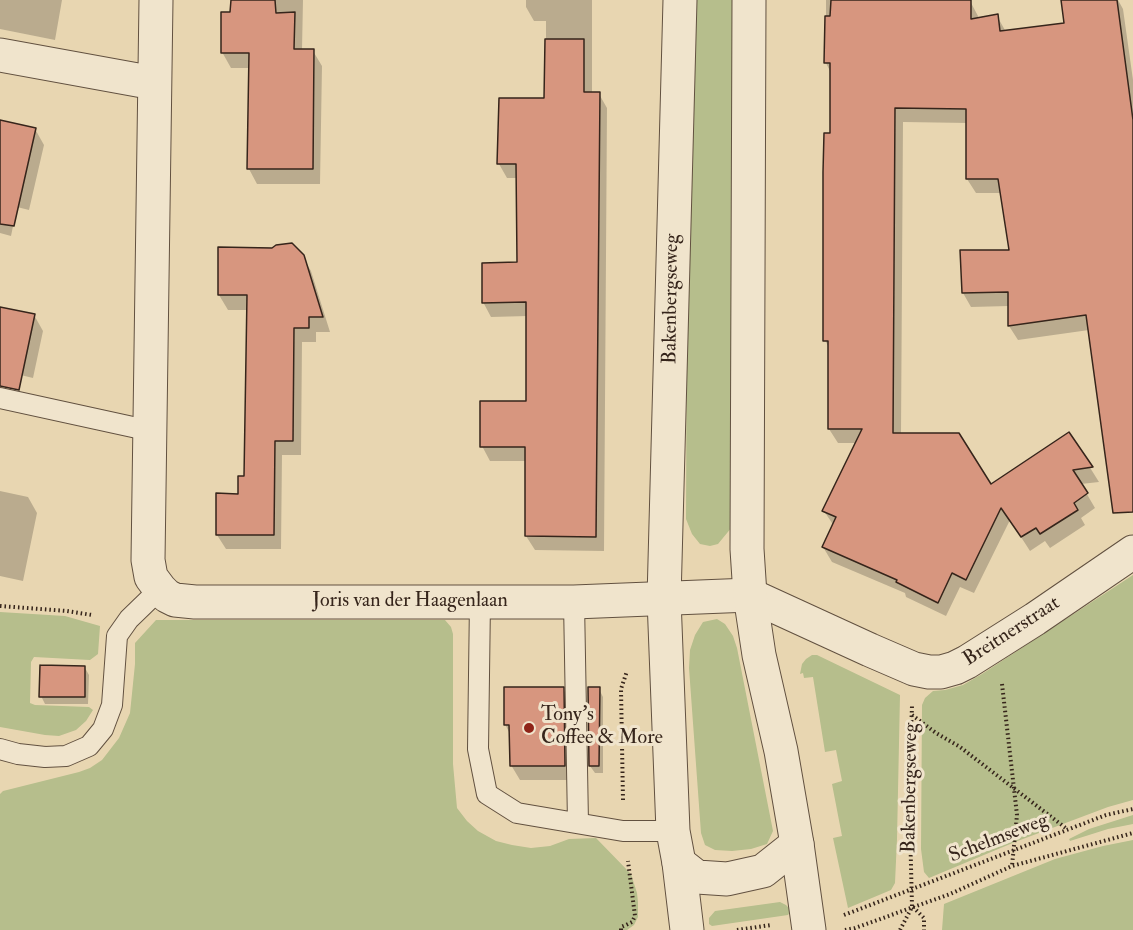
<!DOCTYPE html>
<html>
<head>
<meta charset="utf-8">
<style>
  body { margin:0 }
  canvas { display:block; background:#e8d6b1 }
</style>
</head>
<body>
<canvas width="1133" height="930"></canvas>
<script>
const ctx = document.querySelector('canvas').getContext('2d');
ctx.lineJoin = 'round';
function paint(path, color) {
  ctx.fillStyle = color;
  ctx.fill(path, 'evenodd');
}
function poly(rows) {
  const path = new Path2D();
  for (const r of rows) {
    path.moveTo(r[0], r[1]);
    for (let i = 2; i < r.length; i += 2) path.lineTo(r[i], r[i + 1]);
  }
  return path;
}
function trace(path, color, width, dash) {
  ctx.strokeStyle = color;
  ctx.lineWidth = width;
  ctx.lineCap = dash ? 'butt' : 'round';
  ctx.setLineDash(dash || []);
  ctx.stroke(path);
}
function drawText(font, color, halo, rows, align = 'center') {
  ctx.font = font + ' "IM FELL Double Pica",serif';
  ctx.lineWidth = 6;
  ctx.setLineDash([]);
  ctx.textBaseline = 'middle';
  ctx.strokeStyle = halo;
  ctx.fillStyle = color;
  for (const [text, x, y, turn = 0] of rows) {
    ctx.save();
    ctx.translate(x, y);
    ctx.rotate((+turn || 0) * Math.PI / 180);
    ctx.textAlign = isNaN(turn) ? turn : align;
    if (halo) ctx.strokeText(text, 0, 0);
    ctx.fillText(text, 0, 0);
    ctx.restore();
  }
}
paint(poly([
  [688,0,737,0,732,527,718,544,710,546,700,544,692,534,686,519],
  [1133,575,1133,800,1108,807,1015,842,929,878,924,872,921,849,922,705,925,698,933,691,945,690,963,685,982,674],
  [0,612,65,616,100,626,98,654,90,660,34,657,31,662,30,703,35,705,89,707,93,710,86,721,76,730,59,736,45,735,0,727],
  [717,619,725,624,733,636,737,648,773,831,767,844,751,849,732,851,715,850,705,845,701,833,689,668,690,650,695,635,703,622],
  [156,620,445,620,451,627,453,634,453,764,457,808,467,821,478,831,496,841,512,845,531,848,550,846,569,839,596,838,631,874,637,893,638,902,638,917,634,925,627,930,0,930,0,794,3,791,79,772,90,768,102,760,119,738,130,713,135,664,135,643],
  [812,655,817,655,900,695,897,839,895,883,891,890,848,908,833,838,842,836,832,784,842,781,836,750,825,752,813,677,804,678,803,673,800,674,802,664,806,659],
  [1133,815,1133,824,1108,829,1070,841,1069,839,1089,829],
  [1133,840,1133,930,942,930,944,904,1055,859,1103,846],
  [780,902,786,905,789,908,790,912,788,915,712,926,709,924,709,918,715,911]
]), '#b6be8c');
paint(poly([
  [0,0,62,0,55,40,0,29],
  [232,0,303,0,302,50,313,51,322,66,320,184,257,184,249,169,250,68,231,68,222,52,232,14],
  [526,0,592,0,592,94,599,94,607,108,604,551,535,550,526,536,527,461,490,461,482,446,528,402,528,316,491,317,483,302,518,264,518,178,507,178,499,164,546,100,546,21,534,21,526,7],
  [826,0,970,1,978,16,978,19,997,16,1006,32,1065,25,1083,0,1118,0,1123,9,1133,80,1133,478,1089,330,1018,340,1009,326,1009,306,971,307,963,293,1011,251,1002,193,976,193,967,179,968,123,903,122,901,434,990,486,1069,434,1099,482,1081,484,1095,508,1081,518,1085,525,1050,548,1045,541,1030,551,1010,520,974,593,960,587,946,616,906,597,905,593,832,562,823,547,834,526,824,511,857,443,838,443,829,429,830,350,825,340,831,134,831,73,826,63],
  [0,122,35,129,44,145,29,210,17,207,11,236,0,233],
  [302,256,311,271,330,332,316,332,316,342,302,342,301,455,282,455,281,549,226,549,217,535,239,495,245,478,248,310,228,310,219,295],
  [0,308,34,315,43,331,33,378,0,370],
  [0,491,28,497,37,513,23,581,0,576],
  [85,668,89,675,88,704,45,704,41,696],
  [563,689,571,703,572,780,520,780,511,765,510,734,505,724],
  [599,689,603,697,603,773,595,773,590,766]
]), '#0003');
const building = poly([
  [231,0,275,0,276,13,295,12,294,49,314,49,313,169,247,169,249,53,221,53,221,12,230,12,231,0],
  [831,0,971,0,971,19,998,14,1000,31,1064,23,1061,0,1117,0,1133,120,1133,512,1113,513,1086,315,1008,326,1008,292,962,293,960,250,1009,250,998,179,966,179,966,109,895,108,893,433,959,433,991,484,1069,432,1093,467,1073,470,1088,493,1074,503,1078,510,1040,534,1036,528,1021,537,1001,508,966,580,952,573,938,603,896,582,897,580,822,547,836,517,822,511,862,429,828,429,828,341,823,341,823,172,824,133,830,133,830,63,824,63,825,16,830,16,831,0],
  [545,39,584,39,584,92,600,92,596,537,525,536,525,447,480,447,480,401,526,401,526,302,482,303,482,263,517,262,516,164,497,164,499,98,544,98,545,39],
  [0,120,36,128,14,226,0,224,0,120],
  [292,243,304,255,323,317,309,317,309,328,294,328,293,441,275,441,274,535,216,535,216,493,238,494,238,476,244,476,247,295,218,295,218,247,272,248,276,245,292,243],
  [0,307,35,314,19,390,0,386,0,307],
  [40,665,85,666,85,697,39,697,40,665],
  [504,687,564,687,565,766,510,766,509,725,504,725,504,687],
  [588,687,600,687,599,766,589,766,588,687]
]);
paint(building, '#d7967f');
trace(building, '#36251b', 1.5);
const service = poly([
  [0,398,151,431],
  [480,601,478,749,487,794,517,813,623,831,673,831],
  [574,602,578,823],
  [0,749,18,754,45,757,66,756,89,746,103,729,112,705,117,636,129,619,160,589]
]);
const minor = poly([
  [156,0,148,560,151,577,160,589,167,596,175,600,195,602,574,602,750,595,870,650,914,669,929,672,941,672,955,668,967,662,1035,619,1133,552],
  [0,55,154,83],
  [679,863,697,877,727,879,763,871,797,844]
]);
const tertiary = poly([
  [680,0,664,599,673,831,679,863,687,930],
  [749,0,747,549,750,595,759,655,781,751,797,844,809,930]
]);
trace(service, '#625140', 22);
trace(minor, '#625140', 35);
trace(tertiary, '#625140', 35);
trace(poly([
  [0,606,67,611,92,615],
  [1002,684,1017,815,1012,866],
  [912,715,936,733,960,747,1067,829],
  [623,800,621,689,627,671],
  [913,907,924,918,924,930],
  [844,915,1106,815,1133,809],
  [621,930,621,927,626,925,632,922,635,916,628,861],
  [737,930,771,925],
  [845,930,855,928,950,894,1012,866,1133,833],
  [900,930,912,907,909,784,912,706]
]), '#36251b', 4, [1.5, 3]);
trace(service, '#f0e4cc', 20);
trace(minor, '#f0e4cc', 33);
trace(tertiary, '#f0e4cc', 33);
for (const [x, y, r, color] of [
  [529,728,6,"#8f2418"]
]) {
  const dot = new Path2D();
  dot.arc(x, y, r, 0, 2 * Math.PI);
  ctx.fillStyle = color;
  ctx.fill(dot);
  trace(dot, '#f0e4cc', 2);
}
drawText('20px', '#36251b', '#f0e4cc', [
  ["Bakenbergseweg",672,299,-89],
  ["Joris van der Haagenlaan",410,602],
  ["Breitnerstraat",1012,632,-33],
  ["Bakenbergseweg",911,788,-89],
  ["Schelmseweg",999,839,-21]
]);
drawText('20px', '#36251b', '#f0e4cc', [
  ["Tony's",541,716],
  ["Coffee & More",541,739]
], 'left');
</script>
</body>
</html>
